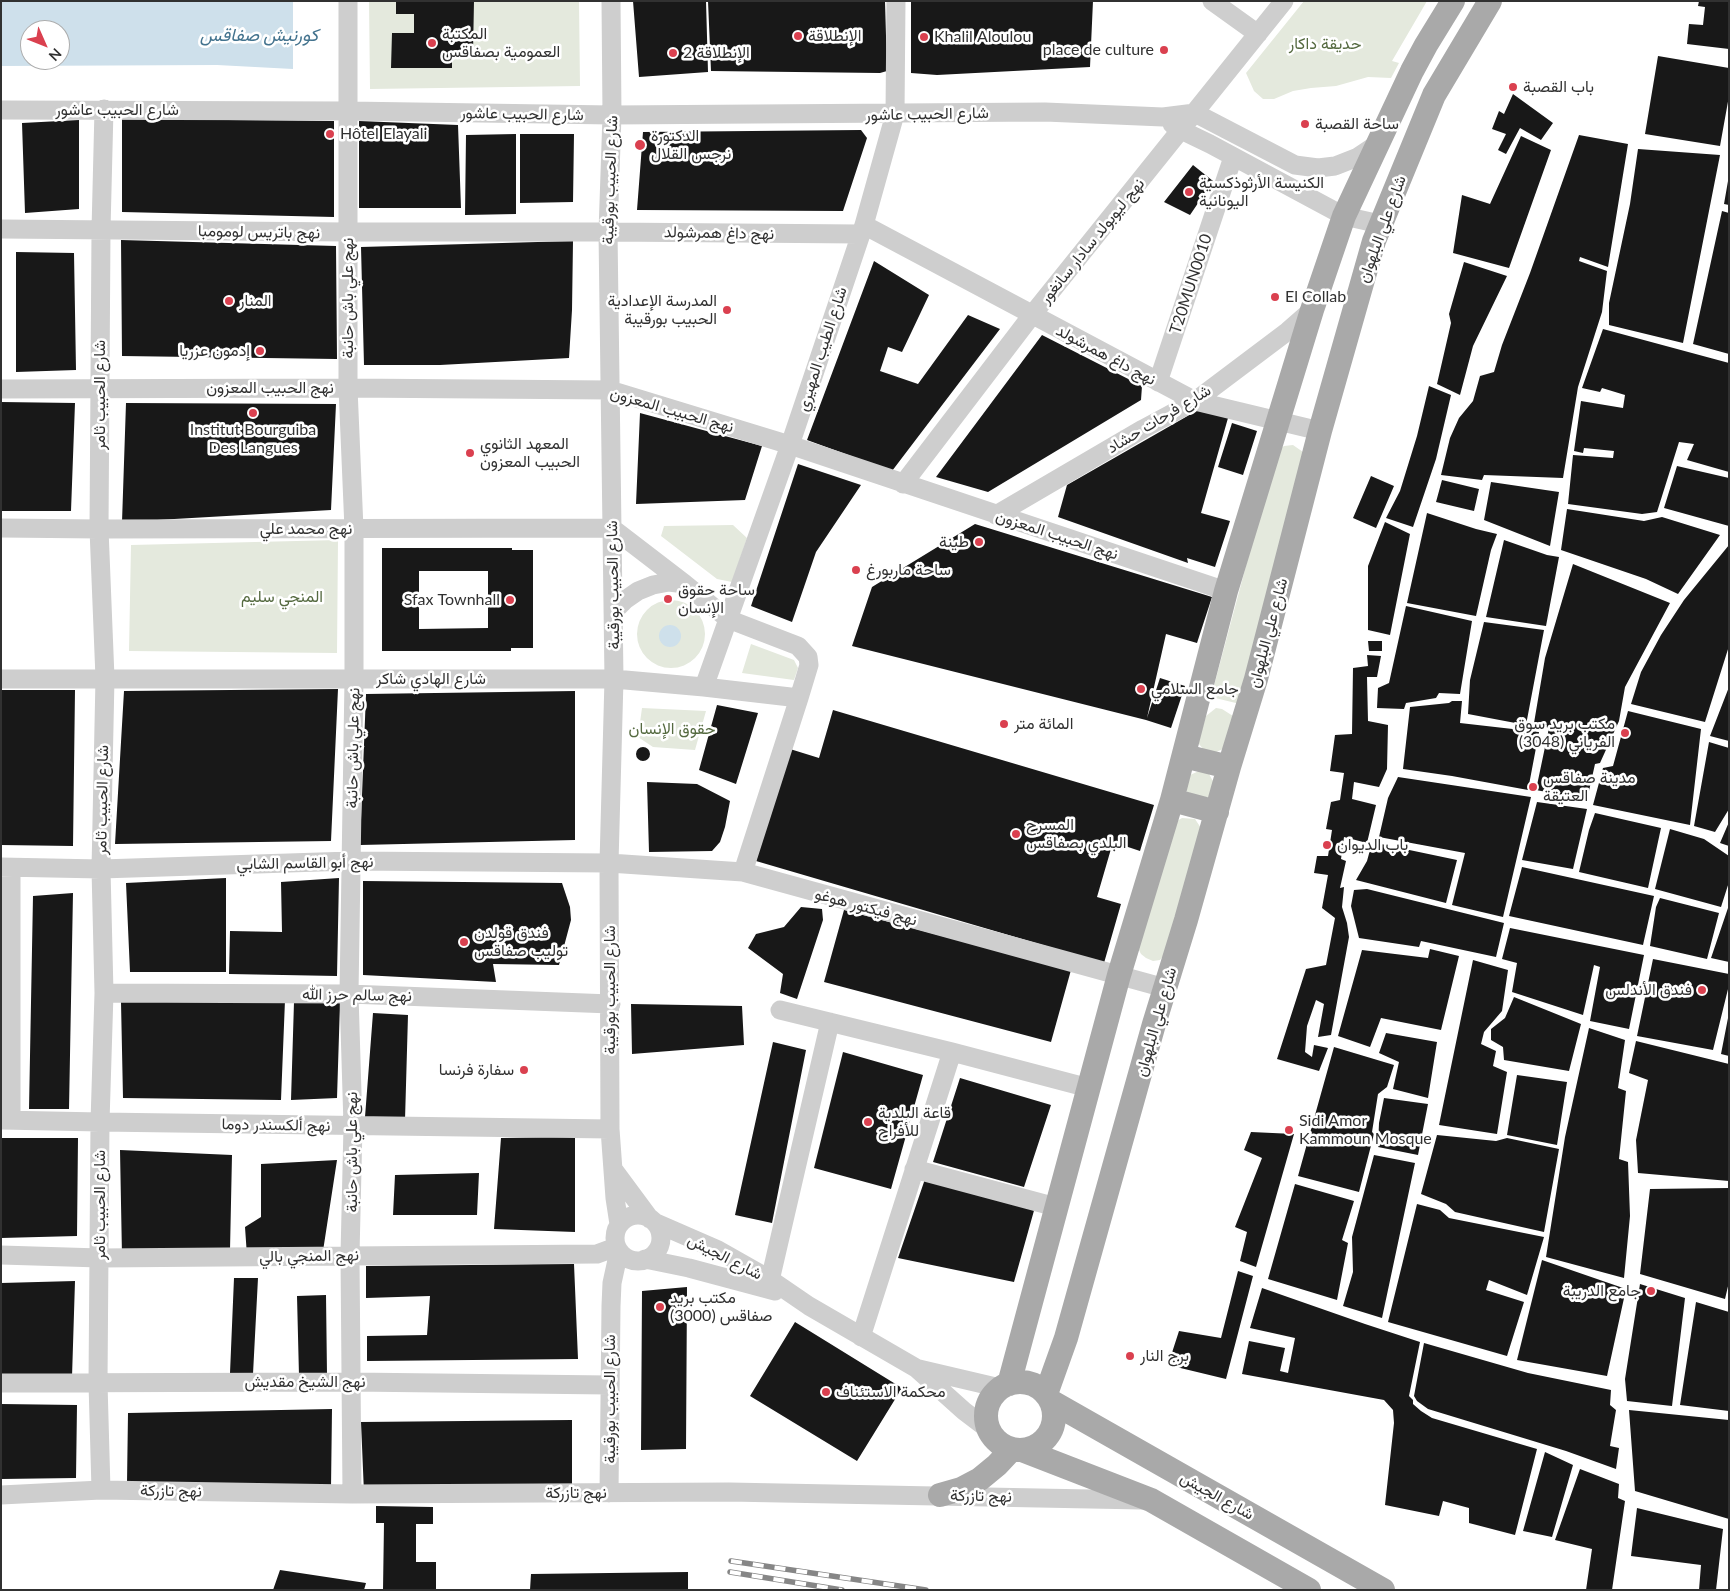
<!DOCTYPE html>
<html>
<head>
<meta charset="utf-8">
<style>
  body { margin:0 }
  #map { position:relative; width:1730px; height:1591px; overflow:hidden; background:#fff; font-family:Lato,sans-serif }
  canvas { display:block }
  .frame { position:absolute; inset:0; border:2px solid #313131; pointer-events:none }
  .north { position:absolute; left:20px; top:20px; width:50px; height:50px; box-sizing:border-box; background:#fff; border:1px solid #adadad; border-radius:50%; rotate:134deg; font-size:14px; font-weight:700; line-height:20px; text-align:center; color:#313131 }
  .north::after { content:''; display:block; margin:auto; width:18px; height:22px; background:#da404f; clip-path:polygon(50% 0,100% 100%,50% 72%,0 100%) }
</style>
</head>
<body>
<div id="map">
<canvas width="1730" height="1591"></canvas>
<div class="frame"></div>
<div class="north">N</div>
</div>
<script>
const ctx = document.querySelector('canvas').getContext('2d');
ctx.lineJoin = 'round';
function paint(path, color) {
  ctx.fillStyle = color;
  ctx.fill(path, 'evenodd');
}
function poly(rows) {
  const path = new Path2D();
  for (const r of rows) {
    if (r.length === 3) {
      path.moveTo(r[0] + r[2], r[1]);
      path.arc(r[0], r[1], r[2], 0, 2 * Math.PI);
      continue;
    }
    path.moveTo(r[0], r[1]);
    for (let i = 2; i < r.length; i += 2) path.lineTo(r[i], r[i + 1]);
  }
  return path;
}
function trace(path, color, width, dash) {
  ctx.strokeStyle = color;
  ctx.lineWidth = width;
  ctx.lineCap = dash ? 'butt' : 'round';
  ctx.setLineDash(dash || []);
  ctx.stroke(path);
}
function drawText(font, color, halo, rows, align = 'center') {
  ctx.font = font + ' Lato,Vazirmatn,sans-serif';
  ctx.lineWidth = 5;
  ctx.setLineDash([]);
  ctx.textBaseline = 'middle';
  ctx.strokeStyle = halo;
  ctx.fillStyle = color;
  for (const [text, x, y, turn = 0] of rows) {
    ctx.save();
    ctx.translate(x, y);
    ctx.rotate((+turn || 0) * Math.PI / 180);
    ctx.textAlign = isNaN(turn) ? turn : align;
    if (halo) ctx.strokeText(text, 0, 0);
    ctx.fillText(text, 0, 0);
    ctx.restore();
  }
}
paint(poly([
  [369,1,579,1,580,86,370,89],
  [1304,1,1427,1,1392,61,1399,63,1391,78,1368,77,1336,86,1311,88,1293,91,1274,99,1263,99,1254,91,1246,73],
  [1293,445,1303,452,1240,704,1211,697,1275,457,1280,449,1284,446],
  [733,525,747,538,732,582,717,579,661,536,664,526],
  [338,540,337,653,129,651,131,545],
  [671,634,34],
  [751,644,794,660,798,668,794,680,742,673],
  [642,708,706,711,695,750,653,747,638,737],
  [1216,708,1222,709,1233,716,1225,748,1214,753,1205,751,1198,743,1206,716],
  [1199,771,1209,774,1214,783,1210,796,1206,798,1187,792,1186,788,1190,775],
  [1182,818,1195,819,1201,828,1165,954,1160,960,1153,961,1146,958,1141,954,1138,948,1177,821]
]), '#e4e9dd');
paint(poly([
  [1,1,293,1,293,69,217,65,1,66],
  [30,30,60,30,60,60,30,60],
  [670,636,11]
]), '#cee0eb');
paint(poly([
  [396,1,474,1,473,53,452,53,452,68,391,68,392,33,414,33,414,14,396,14],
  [633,1,706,1,708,72,639,77],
  [708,1,885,1,887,71,880,73,711,71],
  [911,1,1093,1,1090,67,937,75,911,73],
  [1699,1,1729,1,1729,49,1687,44,1689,24,1703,25,1705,7,1698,6],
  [1658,56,1729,68,1729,96,1720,146,1645,134],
  [1513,94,1553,123,1541,140,1520,128,1506,154,1498,150,1506,134,1492,129,1499,111,1504,114],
  [122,119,334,121,334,217,122,212],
  [79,120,79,209,25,213,22,123],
  [359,121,458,125,461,208,359,208],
  [861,130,867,138,843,211,637,210,643,132],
  [516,134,516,214,465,215,466,135],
  [520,134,574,134,573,202,520,203],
  [1579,135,1628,144,1608,267,1580,257,1579,261,1607,271,1602,312,1578,387,1563,478,1484,475,1482,480,1441,475,1450,438,1459,418,1473,401,1480,376,1494,372,1502,345,1530,273],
  [1521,136,1551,150,1509,268,1453,253,1462,195,1490,204],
  [1638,149,1720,155,1683,343,1609,325,1609,303,1630,204],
  [1193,165,1213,181,1190,215,1164,202],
  [1728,181,1729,181,1729,205,1724,204],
  [1722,211,1729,213,1729,354,1693,344],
  [121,240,336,246,337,359,122,356],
  [573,241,572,310,569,358,440,365,364,365,361,247],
  [16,252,74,253,76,370,16,372],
  [874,261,929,295,902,352,888,347,880,371,918,384,968,315,1000,329,892,471,807,440],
  [1464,262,1507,276,1473,346,1460,395,1437,384,1451,323,1449,314],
  [1603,329,1729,363,1729,472,1687,460,1694,444,1679,442,1657,512,1642,514,1568,504,1573,455,1613,458,1614,451,1584,448,1583,453,1574,451,1581,401,1623,408,1625,395,1602,388,1600,392,1582,388],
  [1042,335,1142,386,1141,400,988,492,936,477],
  [1429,386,1451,395,1436,459,1413,527,1386,518,1400,491,1417,436],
  [1,402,75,403,71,511,1,511],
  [126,403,336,404,331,510,122,522],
  [1198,410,1228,418,1201,513,1230,521,1215,567,1187,558,1188,563,1058,517,1067,485],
  [640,413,762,446,745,500,636,504],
  [1232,423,1257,431,1243,475,1218,467],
  [798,464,861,485,816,552,792,622,751,606],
  [1677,466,1729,478,1729,526,1664,508],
  [1371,476,1394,486,1376,528,1353,518],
  [1442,480,1479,489,1474,511,1436,502],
  [1491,482,1559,492,1550,546,1484,520],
  [1567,509,1644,521,1662,517,1720,535,1678,594,1646,579,1561,550],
  [1427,513,1476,529,1497,534,1491,550,1476,616,1407,603],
  [1385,522,1410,534,1390,635,1368,630,1368,566],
  [975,524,1212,597,1197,643,1166,634,1147,718,1160,678,1185,686,1171,728,1146,720,852,646,872,587],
  [1504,540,1547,555,1559,557,1546,626,1486,617],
  [1729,545,1729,646,1705,722,1631,704,1641,672,1661,635,1684,600],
  [382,548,512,548,512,550,533,550,533,648,511,648,511,651,382,651],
  [419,571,488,571,488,628,419,629],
  [1573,564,1670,603,1625,687,1619,721,1600,763,1595,764,1587,800,1536,790,1549,728,1534,723,1545,658],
  [1406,606,1472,621,1460,694,1439,693,1436,698,1406,703,1404,709,1377,708,1378,688,1389,683],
  [1484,622,1544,630,1526,725,1468,714,1470,680],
  [1368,641,1382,641,1382,651,1369,651],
  [1367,655,1381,656,1377,677,1367,677,1368,721,1388,725,1387,769,1379,787,1354,782,1352,799,1376,805,1367,843,1344,837,1341,859,1346,861,1340,888,1344,887,1342,907,1347,923,1349,937,1331,1035,1318,1037,1324,1004,1316,1000,1307,1026,1305,1052,1312,1057,1314,1045,1328,1048,1319,1071,1277,1059,1306,969,1326,965,1335,918,1322,908,1328,875,1314,873,1317,856,1328,856,1332,830,1326,829,1331,802,1340,800,1344,773,1330,771,1335,735,1352,734,1353,668,1368,666],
  [1729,687,1729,741,1710,736],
  [338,689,331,841,115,844,124,691],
  [1,690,75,690,73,846,1,845],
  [575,691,575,840,360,845,366,694],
  [1452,701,1462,701,1460,723,1539,732,1528,790,1452,776,1403,769,1410,707,1449,703],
  [717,705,758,713,736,784,699,770],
  [833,710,1154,805,1140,851,1113,842,1097,897,1121,904,1104,963,756,861,790,749,819,758],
  [1628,711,1701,729,1690,825,1593,805,1603,768,1613,766],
  [1709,742,1729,748,1729,809,1715,832,1694,826],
  [643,754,7],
  [1398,777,1531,797,1503,917,1452,905,1465,853,1379,837,1388,798],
  [647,782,697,784,730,801,725,827,720,842,712,851,649,852],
  [1537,802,1587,809,1573,869,1522,860],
  [1595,813,1661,828,1648,888,1579,872,1589,830],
  [1729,822,1729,846,1720,843],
  [1670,829,1704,839,1729,856,1729,882,1721,907,1655,889],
  [1376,843,1457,860,1446,903,1356,880,1367,861,1370,850],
  [1522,867,1654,896,1643,945,1509,916],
  [226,878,226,972,130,972,126,883],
  [339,878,337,976,229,974,230,931,282,932,281,882],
  [363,881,562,883,570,907,571,920,559,965,493,964,496,982,363,975],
  [1367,889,1504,923,1496,957,1421,941,1419,947,1359,938,1351,906,1354,890],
  [73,893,69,1109,29,1109,33,896],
  [1660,898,1719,913,1707,959,1650,946,1656,907],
  [1729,905,1729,962,1711,958],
  [801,907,822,909,823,920,797,999,780,993,783,974,748,948,756,934,784,927],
  [844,910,1071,970,1051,1042,824,982],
  [1510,928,1644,955,1629,1029,1590,1021,1600,967,1594,965,1583,1015,1512,992,1517,963,1502,959],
  [1430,949,1459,956,1441,1030,1381,1018,1370,1047,1338,1036,1362,950,1428,958],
  [1653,959,1729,974,1729,985,1713,1050,1637,1036],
  [1473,960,1508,970,1502,1011,1484,1032,1481,1044,1496,1051,1493,1066,1507,1072,1497,1134,1439,1125],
  [1514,997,1581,1024,1569,1071,1504,1060,1503,1047,1491,1040,1491,1029,1505,1018],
  [285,1000,281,1100,123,1098,121,1002],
  [294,1002,340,1003,337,1098,291,1100],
  [631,1004,742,1006,744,1045,632,1054],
  [373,1013,408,1015,405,1120,365,1117],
  [1728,1018,1729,1018,1729,1056,1721,1054],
  [1589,1028,1625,1040,1618,1088,1626,1091,1619,1159,1628,1162,1630,1216,1624,1278,1546,1257,1565,1137],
  [1386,1033,1437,1042,1428,1098,1393,1089,1399,1062,1379,1053],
  [1636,1041,1729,1064,1729,1181,1638,1173,1636,1140,1648,1080,1629,1073],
  [773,1042,806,1050,772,1223,735,1215],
  [1334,1047,1394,1065,1387,1087,1378,1094,1372,1132,1374,1134,1359,1192,1298,1176],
  [843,1052,923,1075,891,1189,814,1168],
  [1517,1075,1567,1082,1557,1145,1507,1135],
  [960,1078,1051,1105,1024,1187,933,1162],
  [1384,1098,1428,1104,1418,1155,1378,1147,1379,1123],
  [1251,1132,1294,1134,1256,1267,1240,1261,1247,1232,1235,1227,1262,1158,1244,1150],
  [1437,1135,1496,1141,1507,1138,1559,1149,1544,1232,1455,1212,1446,1204,1421,1194],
  [575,1137,575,1232,494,1229,501,1138],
  [1,1138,78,1138,77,1236,1,1238],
  [120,1150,232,1155,230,1250,122,1256],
  [1374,1155,1415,1163,1382,1318,1343,1306,1353,1272,1352,1237],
  [337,1160,323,1251,247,1256,245,1227,261,1217,261,1164],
  [479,1173,477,1215,393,1215,395,1175],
  [925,1179,1035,1207,1014,1282,898,1258],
  [1295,1184,1354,1201,1342,1240,1348,1243,1337,1300,1268,1279],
  [1729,1188,1729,1282,1725,1299,1640,1274,1650,1189],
  [1417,1204,1440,1210,1449,1218,1544,1237,1527,1295,1489,1280,1486,1290,1524,1302,1507,1356,1388,1322],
  [1542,1260,1626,1289,1607,1376,1517,1360],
  [574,1264,578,1359,367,1361,367,1336,427,1335,430,1296,366,1298,366,1266],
  [1238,1271,1253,1276,1226,1379,1168,1365,1179,1331,1221,1338],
  [234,1278,258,1278,253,1374,230,1373],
  [75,1281,72,1377,1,1377,1,1283],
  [1640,1284,1685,1298,1672,1406,1627,1401,1625,1379],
  [687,1287,686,1449,641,1450,642,1291],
  [1262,1288,1365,1324,1420,1342,1409,1396,1413,1400,1413,1404,1421,1411,1432,1418,1537,1449,1515,1535,1469,1523,1469,1508,1443,1501,1439,1516,1385,1505,1394,1423,1393,1410,1384,1400,1242,1374,1249,1341,1285,1348,1280,1371,1288,1373,1295,1338,1250,1328],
  [326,1295,327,1375,299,1376,297,1296],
  [1696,1302,1729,1312,1729,1411,1680,1405],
  [795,1322,902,1388,857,1461,750,1396],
  [1424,1343,1528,1373,1611,1390,1610,1405,1616,1410,1610,1446,1619,1448,1616,1469,1566,1451,1428,1409,1417,1401,1414,1396],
  [1,1404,77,1405,76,1478,1,1479],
  [332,1409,331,1488,127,1483,128,1413],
  [1629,1410,1729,1420,1729,1519,1635,1491],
  [572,1420,572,1489,364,1493,361,1422],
  [1545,1452,1573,1465,1552,1537,1523,1531],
  [1580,1469,1619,1484,1618,1498,1625,1501,1612,1590,1586,1590,1592,1549,1555,1540],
  [376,1506,433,1507,433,1524,416,1524,416,1562,436,1562,436,1590,383,1590,384,1523,376,1523],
  [1637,1508,1723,1529,1716,1590,1699,1590,1701,1565,1631,1556],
  [280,1570,366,1583,364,1590,273,1590],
  [688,1572,688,1590,530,1590,531,1574]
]), '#181818');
trace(poly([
  [348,1,348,388,354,529,354,679,349,994,353,1126,350,1255,352,1494],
  [611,1,612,115,608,232,614,679,609,863,610,1129,615,1198,619,1224],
  [1212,1,1258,34],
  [1,110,349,111,612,115,1045,112,1163,117,1195,113,1295,165,1318,168,1335,166,1358,157,1379,143],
  [1172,124,1181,130,1210,144,1344,216,1380,224],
  [864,225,1195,401,1320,431],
  [1,229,347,232,608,232,860,234],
  [1158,382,1233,157],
  [1,389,348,388,610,390,790,445,1226,591],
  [903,484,1032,315,1284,1],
  [996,515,1143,429,1195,401,1288,331,1312,310],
  [1,528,99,529,612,528,685,584,728,619,798,646,808,657,809,665,799,698,743,872],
  [613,612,625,600,638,591,653,585,669,582,685,584],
  [1,679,614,679,704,687,799,698],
  [704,687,790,445,864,225,895,114,896,1],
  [1,867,101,869,351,861,609,863,743,872,1165,988],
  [104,993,349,994,611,1004],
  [780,1010,952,1052,1089,1088],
  [11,1119,11,868],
  [1,1120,100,1122,610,1129],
  [613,1169,650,1219],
  [914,1169,1056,1207],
  [638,1238,23],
  [656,1223,718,1250,771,1280,809,1306,916,1368,964,1411,989,1430],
  [1,1255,100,1258,597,1254,616,1247],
  [645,1259,689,1268,775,1291],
  [768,1289,830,1022],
  [861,1337,952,1052],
  [919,1369,1000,1388],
  [1,1383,352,1382,609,1385],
  [101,1490,98,1383,100,1122,104,993,101,869,105,678,99,529,101,230,104,109],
  [609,1493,611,1306,612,1283,619,1251],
  [1,1495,101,1490,352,1494,729,1492,1142,1500]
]), '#cecece', 19);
trace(poly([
  [1184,756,1229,767],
  [1172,800,1217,812],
  [1020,1416,34],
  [1009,1384,1119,975,1172,800,1226,591,1312,310,1344,216,1412,71,1426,45,1453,1],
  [1046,1394,1066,1338,1154,1024,1186,920,1229,767,1256,679,1320,431,1374,241,1434,95,1490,1],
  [1052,1402,1383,1590],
  [1022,1450,1151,1500,1309,1590],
  [940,1495,961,1489,980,1479,997,1465,1012,1449]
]), '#a9a9a9', 24);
const rail = poly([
  [731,1561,926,1590],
  [730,1572,842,1590]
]);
trace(rail, '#868686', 5.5);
trace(rail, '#fff', 4, [11]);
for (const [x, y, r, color] of [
  [798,36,5,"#da404f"],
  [924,37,5,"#da404f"],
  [432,43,5,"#da404f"],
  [1164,50,5,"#da404f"],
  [673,53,5,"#da404f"],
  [1513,87,5,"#da404f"],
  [1305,124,5,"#da404f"],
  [330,134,5,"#da404f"],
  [640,145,6,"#da404f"],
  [1189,192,5,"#da404f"],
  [1275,297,5,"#da404f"],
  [229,301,5,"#da404f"],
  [727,310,5,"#da404f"],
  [260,351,5,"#da404f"],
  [253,413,5,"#da404f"],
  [470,453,5,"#da404f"],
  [979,542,5,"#da404f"],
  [856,570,5,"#da404f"],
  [668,599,5,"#da404f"],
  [510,600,5,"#da404f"],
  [1141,689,5,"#da404f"],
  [1004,724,5,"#da404f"],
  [1625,733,5,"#da404f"],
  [1533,787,5,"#da404f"],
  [1016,834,5,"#da404f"],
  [1327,845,5,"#da404f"],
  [464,942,5,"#da404f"],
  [1702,990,5,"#da404f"],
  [524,1070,5,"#da404f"],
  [868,1122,5,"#da404f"],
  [1289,1130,5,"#da404f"],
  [1651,1291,5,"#da404f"],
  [660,1307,5,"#da404f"],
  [1130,1356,5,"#da404f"],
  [826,1392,5,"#da404f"]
]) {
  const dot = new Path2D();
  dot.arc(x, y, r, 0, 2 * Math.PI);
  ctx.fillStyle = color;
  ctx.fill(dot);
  trace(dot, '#fff', 2);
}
drawText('16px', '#313131', '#fff', [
  ["المكتبة",442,34],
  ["العمومية بصفاقس",442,52],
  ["الإنطلاقة",808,36],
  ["Khalil Aloulou",934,37],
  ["place de culture",1154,50,"right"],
  ["الإنطلاقة 2",683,53],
  ["باب القصبة",1523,87],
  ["ساحة القصبة",1315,124],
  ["Hôtel Elayali",340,134],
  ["الدكتورة",651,136],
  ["نرجس القلال",651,154],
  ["الكنيسة الأرثوذكسية",1199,183],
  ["اليونانية",1199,201],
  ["El Collab",1285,297],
  ["المنار",239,301],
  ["المدرسة الإعدادية",717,301,"right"],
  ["الحبيب بورقيبة",717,319,"right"],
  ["إدمون عزريا",250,351,"right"],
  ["Institut Bourguiba",253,430,"center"],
  ["Des Langues",253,448,"center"],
  ["المعهد الثانوي",480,444],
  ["الحبيب المعزون",480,462],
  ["طينة",969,542,"right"],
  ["ساحة ماربورغ",866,570],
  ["ساحة حقوق",678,590],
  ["الإنسان",678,608],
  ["Sfax Townhall",500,600,"right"],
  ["جامع السلامي",1151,689],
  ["المائة متر",1014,724],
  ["مكتب بريد سوق",1615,724,"right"],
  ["الفرياني (3048)",1615,742,"right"],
  ["مدينة صفاقس",1543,778],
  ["العتيقة",1543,796],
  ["المسرح",1026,825],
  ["البلدي بصفاقس",1026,843],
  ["باب الديوان",1337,845],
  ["فندق قولدن",474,933],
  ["توليب صفاقس",474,951],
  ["فندق الأندلس",1692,990,"right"],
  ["سفارة فرنسا",514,1070,"right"],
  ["قاعة البلدية",878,1113],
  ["للأفراح",878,1131],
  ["Sidi Amor",1299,1121],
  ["Kammoun Mosque",1299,1139],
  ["جامع الدريبة",1641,1291,"right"],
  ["مكتب بريد",670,1298],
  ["صفاقس (3000)",670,1316],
  ["برج النار",1140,1356],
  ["محكمة الاستئناف",836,1392]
], 'left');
drawText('16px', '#556a40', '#fff', [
  ["حديقة داكار",1325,44],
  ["المنجي سليم",282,597],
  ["حقوق الإنسان",672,729]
]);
drawText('16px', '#313131', '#fff', [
  ["شارع الحبيب عاشور",117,110],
  ["شارع الحبيب عاشور",522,114,1],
  ["شارع الحبيب عاشور",927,114,-1],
  ["شارع الحبيب بورقيبة",610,180,-88],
  ["شارع علي البلهوان",1382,229,-70],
  ["نهج باتريس لومومبا",259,232,1],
  ["نهج داغ همرشولد",719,233,1],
  ["نهج ليوبولد سادار سانغور",1092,241,-51],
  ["T20MUN0010",1191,284,-72],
  ["نهج علي باش حانبة",348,298,-90],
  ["شارع الطيب المهيري",822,349,-72],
  ["نهج داغ همرشولد",1106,355,28],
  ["نهج الحبيب المعزون",270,388],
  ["شارع الحبيب ثامر",100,395,-90],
  ["نهج الحبيب المعزون",672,410,16],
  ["شارع فرحات حشاد",1159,419,-31],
  ["نهج محمد علي",306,529],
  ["نهج الحبيب المعزون",1057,535,18],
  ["شارع الحبيب بورقيبة",613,585,-91],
  ["شارع علي البلهوان",1268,633,-75],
  ["شارع الهادي شاكر",431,679],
  ["نهج علي باش حانبة",353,748,-89],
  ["شارع الحبيب ثامر",102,800,-89],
  ["نهج أبو القاسم الشابي",305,863,-1],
  ["نهج فيكتور هوغو",866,907,15],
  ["شارع الحبيب بورقيبة",610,990,-90],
  ["نهج سالم حرز الله",357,995,1],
  ["شارع علي البلهوان",1156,1022,-74],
  ["نهج ألكسندر دوما",276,1125,1],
  ["نهج علي باش حانبة",352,1152,-90],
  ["شارع الحبيب ثامر",100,1205,-90],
  ["نهج المنجي بالي",309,1256,-1],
  ["شارع الجيش",725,1257,27],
  ["نهج الشيخ مقديش",305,1382],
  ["شارع الحبيب بورقيبة",610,1399,-90],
  ["نهج تازركة",171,1491,1],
  ["نهج تازركة",576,1493],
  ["نهج تازركة",981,1496,1],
  ["شارع الجيش",1217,1496,29]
]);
drawText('italic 18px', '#43738e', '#fff', [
  ["كورنيش صفاقس",259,35]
]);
</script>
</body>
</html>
